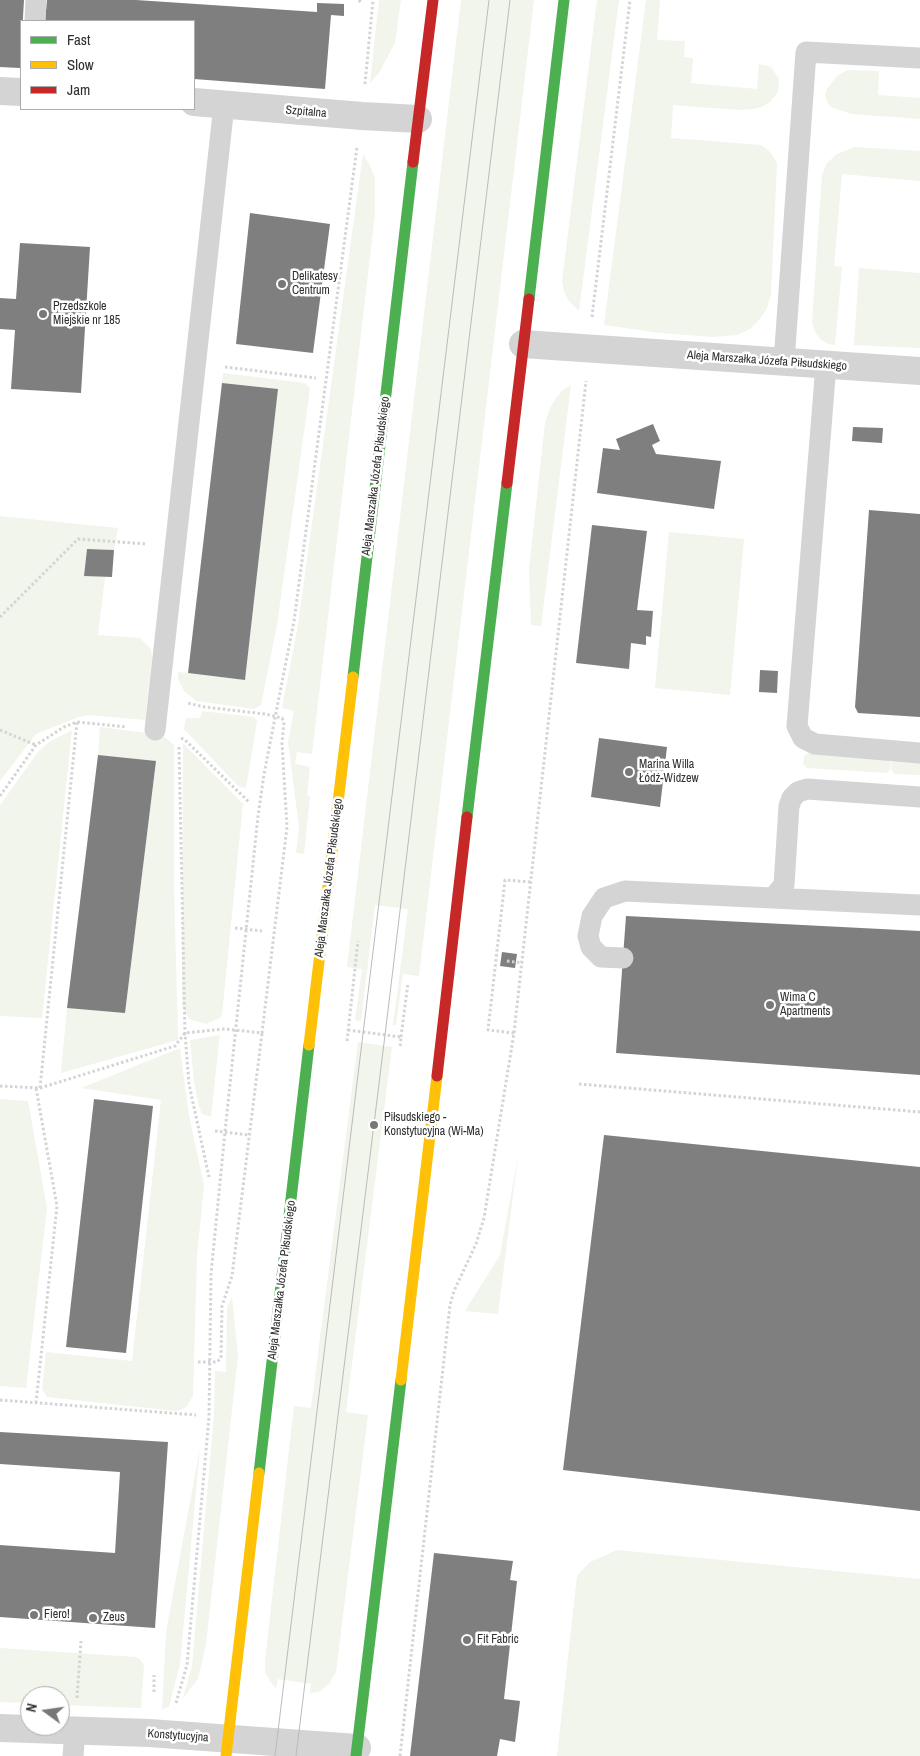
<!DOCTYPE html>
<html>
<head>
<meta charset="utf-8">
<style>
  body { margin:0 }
  #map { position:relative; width:920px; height:1756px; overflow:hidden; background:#fff; font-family:"Archivo Narrow",sans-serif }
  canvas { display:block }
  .legend { position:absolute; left:20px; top:20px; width:175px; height:90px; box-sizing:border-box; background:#fff; border:1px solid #acacac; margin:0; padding:6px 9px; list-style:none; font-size:15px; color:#2f2f2f }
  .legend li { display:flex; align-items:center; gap:10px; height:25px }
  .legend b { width:25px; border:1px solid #acacac }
  .north { position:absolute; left:20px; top:1686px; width:50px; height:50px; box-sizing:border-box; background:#fff; border:1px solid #acacac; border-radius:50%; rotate:284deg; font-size:14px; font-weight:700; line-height:20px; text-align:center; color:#2f2f2f }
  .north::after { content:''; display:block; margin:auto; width:18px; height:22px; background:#787878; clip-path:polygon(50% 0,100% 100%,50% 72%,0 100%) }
</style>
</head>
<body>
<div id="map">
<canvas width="920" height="1756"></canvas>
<ul class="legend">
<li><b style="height:6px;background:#4caf50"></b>Fast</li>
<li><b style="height:6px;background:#ffc107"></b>Slow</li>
<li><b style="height:6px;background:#c62828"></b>Jam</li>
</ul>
<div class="north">N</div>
</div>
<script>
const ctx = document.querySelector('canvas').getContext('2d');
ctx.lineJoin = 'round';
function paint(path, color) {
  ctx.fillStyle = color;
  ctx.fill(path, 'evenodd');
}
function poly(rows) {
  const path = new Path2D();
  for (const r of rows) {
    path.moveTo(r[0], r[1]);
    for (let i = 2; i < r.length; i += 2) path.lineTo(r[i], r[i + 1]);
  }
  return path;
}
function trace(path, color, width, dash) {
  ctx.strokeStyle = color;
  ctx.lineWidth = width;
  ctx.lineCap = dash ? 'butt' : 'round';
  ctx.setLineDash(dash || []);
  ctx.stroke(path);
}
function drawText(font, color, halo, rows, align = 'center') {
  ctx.font = font + ' "Archivo Narrow",sans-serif';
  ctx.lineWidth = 5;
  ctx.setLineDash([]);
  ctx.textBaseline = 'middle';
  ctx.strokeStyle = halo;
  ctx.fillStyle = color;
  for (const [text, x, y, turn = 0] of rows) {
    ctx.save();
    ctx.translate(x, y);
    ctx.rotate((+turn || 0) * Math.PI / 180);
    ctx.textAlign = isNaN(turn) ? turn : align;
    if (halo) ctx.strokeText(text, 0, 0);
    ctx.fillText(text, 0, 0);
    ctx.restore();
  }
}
paint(poly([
  [379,0,401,0,395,43,379,73,370,83],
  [461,0,534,0,419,976,403,974,396,1025,393,1025,408,909,375,905,361,1021,355,1020,362,969,347,967],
  [597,0,619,0,579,311,569,301,564,292,562,281],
  [646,0,660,0,657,40,685,41,684,57,693,58,691,83,757,89,759,64,771,67,779,79,778,92,770,102,762,107,753,109,738,110,673,105,671,138,761,145,770,152,777,163,771,294,767,308,759,320,750,329,737,335,713,337,660,333,604,325],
  [847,70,879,71,878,95,920,98,920,119,852,114,833,108,828,104,825,96,827,89,837,76],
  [855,147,920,151,920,181,842,174,834,266,842,267,835,345,828,344,820,339,815,332,812,323,822,175,827,163,837,154],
  [363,154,370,166,375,178,375,214,312,754,297,752,295,764,310,767,307,795,310,796,304,854,296,853,299,827,288,742,294,711,282,708,298,625],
  [859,268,920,273,920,348,854,345],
  [223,373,305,383,310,389,277,625,261,705,254,709,196,701,184,691,178,679,178,672,245,680,278,389,222,383],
  [571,385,541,626,531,625,529,569,545,423,550,408,556,398,563,390],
  [0,516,118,528,114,550,87,549,84,575,105,577,98,635,140,638,151,649,152,658,145,720,88,715,79,717,36,734,0,781],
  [669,532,744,539,730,695,655,688],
  [202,711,254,717,257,721,246,788,239,787,184,729,186,718,200,718],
  [100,727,162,735,174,745,174,886,178,1040,61,1073,67,1008,125,1013,156,762,98,755],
  [72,730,42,1018,0,1016,0,805,38,752,49,742],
  [183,743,243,804,222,1015,220,1018,206,1024,189,1019,182,1006],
  [809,753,887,759,891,762,890,770,887,773,807,768,803,764,804,756],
  [897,759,920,761,920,775,895,774,891,770,892,762],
  [220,1035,219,1042,211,1117,202,1114,199,1107,194,1082,190,1040],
  [358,1042,392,1047,346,1412,368,1415,336,1672,329,1684,319,1692,310,1693,311,1684,278,1679,276,1688,270,1681,265,1672,265,1661,294,1406,311,1408],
  [180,1048,189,1116,204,1185,197,1256,193,1396,187,1406,181,1410,175,1411,47,1397,42,1389,46,1352,132,1361,161,1100,81,1088],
  [0,1099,28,1101,47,1208,26,1388,0,1386],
  [518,1156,498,1314,465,1311,500,1255],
  [232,1297,238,1356,206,1644,198,1679,183,1698,192,1666,214,1415,215,1371,226,1372,227,1307],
  [200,1448,180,1664,169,1707,162,1709,166,1632],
  [617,1550,920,1579,920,1756,557,1756,577,1576,590,1562],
  [0,1648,136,1657,140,1659,144,1665,141,1708,60,1705,60,1696,30,1696,30,1703,0,1702]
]), '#f1f5ec');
paint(poly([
  [0,0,24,0,20,68,0,67],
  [47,0,136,0,317,12,317,3,344,4,344,16,331,15,325,89,194,79,194,21,45,21],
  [250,213,330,224,313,353,236,344],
  [20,243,90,247,81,393,11,389,15,330,0,329,0,298,16,299],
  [222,383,278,389,245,680,188,673],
  [653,424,660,441,652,445,656,454,721,461,714,509,597,493,603,448,620,450,616,439],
  [853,427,883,428,882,443,852,441],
  [869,510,920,514,920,717,858,713,855,707],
  [592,525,647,531,637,610,653,611,651,637,646,636,646,645,631,643,629,669,576,663],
  [87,549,114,550,112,577,84,576],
  [760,670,778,671,777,693,759,692],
  [599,738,667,747,660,807,591,797],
  [98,755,156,761,125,1013,67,1008],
  [626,916,920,931,920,1075,616,1053],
  [502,952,517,954,515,968,500,966],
  [94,1099,153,1106,126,1353,66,1347],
  [604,1135,920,1167,920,1511,563,1470],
  [0,1432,168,1442,155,1628,0,1617,0,1545,115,1553,120,1472,0,1464],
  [434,1553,513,1561,510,1580,517,1581,504,1699,520,1701,515,1742,500,1739,497,1756,410,1756]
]), '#7f7f7f');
trace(poly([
  [359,0,362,4],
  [365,84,373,0],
  [592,317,630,0],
  [225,367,316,378],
  [0,617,78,539,147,544],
  [0,730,36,745],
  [181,738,185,740,249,802],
  [179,747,185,1033,189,1084,209,1177],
  [0,796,36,745,64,727,77,722,126,727],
  [235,928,262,931],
  [507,961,523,963],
  [348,1030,401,1037,400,1048],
  [514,1033,488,1030,505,880,531,882],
  [401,1037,408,983],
  [347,1041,358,941],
  [579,1084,920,1112],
  [0,1086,40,1088,175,1046,185,1033,225,1029,262,1033,287,827,282,743,284,722,282,718,265,714,205,707,187,703],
  [40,1088,77,722],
  [215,1131,249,1135],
  [198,1362,217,1362,221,1358,222,1306,232,1276,262,1033],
  [0,1400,196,1415],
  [36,1403,57,1206,36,1088],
  [154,1692,154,1675],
  [77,1698,81,1641],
  [176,1703,187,1665,209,1417,211,1274,225,1132,258,816,264,774,294,621,357,147],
  [400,1756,450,1305,454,1291,476,1244,484,1218,514,1033,586,381]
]), '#d4d4d4', 3, [2.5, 2.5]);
trace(poly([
  [35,21,36,0],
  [784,362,806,52,920,58],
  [826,365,797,726,803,738,815,744,920,753],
  [155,730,224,105],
  [773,898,784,885,789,806,792,798,798,792,807,789,920,797],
  [623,958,601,957,591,947,588,936,592,916,604,898,625,891,920,905],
  [73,1756,75,1731]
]), '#d4d4d4', 21);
trace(poly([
  [0,91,21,92],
  [194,102,362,116,418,119],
  [523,344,920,371],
  [0,1728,149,1733,357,1748]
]), '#d4d4d4', 28);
trace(poly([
  [529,299,564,0],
  [353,677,413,162],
  [467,817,507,483],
  [259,1473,309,1045],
  [356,1756,401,1380]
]), '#4caf50', 11);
trace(poly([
  [309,1045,353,677],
  [401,1380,437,1076],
  [226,1756,259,1473]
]), '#ffc107', 11);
trace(poly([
  [413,162,433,0],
  [507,483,529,299],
  [437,1076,467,817]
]), '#c62828', 11);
trace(poly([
  [275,1756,489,0],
  [296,1756,385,1035,510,0]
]), '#bbb', 1);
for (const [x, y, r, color] of [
  [282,284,5,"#787878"],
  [43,314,5,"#787878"],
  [629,772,5,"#787878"],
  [770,1005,5,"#787878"],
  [374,1125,5,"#787878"],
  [34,1615,5,"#787878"],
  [93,1618,5,"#787878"],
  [467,1640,5,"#787878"]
]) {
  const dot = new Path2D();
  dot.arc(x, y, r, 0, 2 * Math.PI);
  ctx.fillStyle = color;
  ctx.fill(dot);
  trace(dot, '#fff', 2);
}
drawText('12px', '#2f2f2f', '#fff', [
  ["Szpitalna",306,112,5],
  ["Aleja Marszałka Józefa Piłsudskiego",767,361,4],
  ["Aleja Marszałka Józefa Piłsudskiego",376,476,-83],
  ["Aleja Marszałka Józefa Piłsudskiego",329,878,-83],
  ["Aleja Marszałka Józefa Piłsudskiego",282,1280,-83],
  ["Konstytucyjna",178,1736,4]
]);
drawText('12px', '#2f2f2f', '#fff', [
  ["Delikatesy",292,277],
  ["Centrum",292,291],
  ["Przedszkole",53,307],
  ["Miejskie nr 185",53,321],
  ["Marina Willa",639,765],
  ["Łódź-Widzew",639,779],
  ["Wima C",780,998],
  ["Apartments",780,1012],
  ["Piłsudskiego -",384,1118],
  ["Konstytucyjna (Wi-Ma)",384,1132],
  ["Fiero!",44,1615],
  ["Zeus",103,1618],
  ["Fit Fabric",477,1640]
], 'left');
</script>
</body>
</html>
